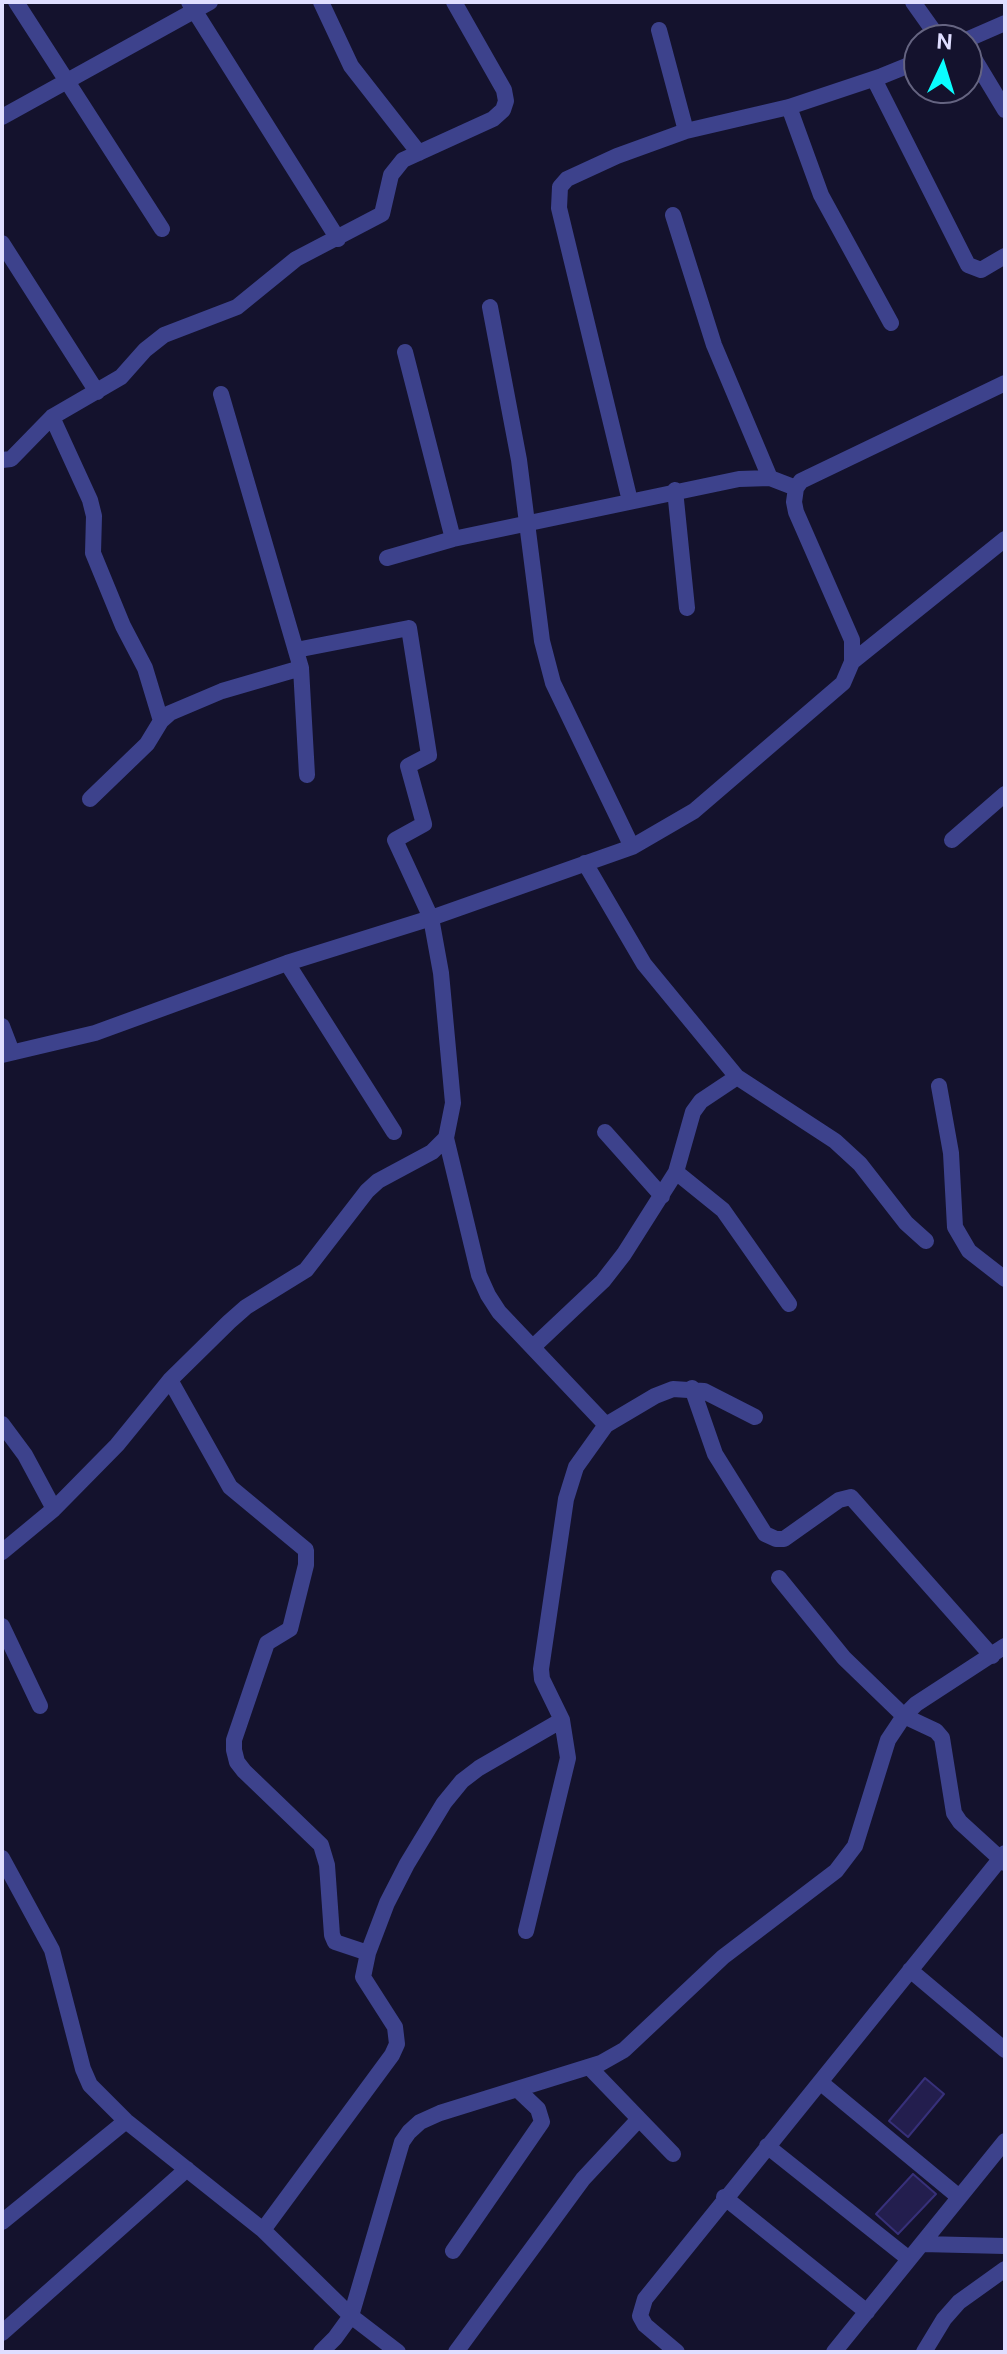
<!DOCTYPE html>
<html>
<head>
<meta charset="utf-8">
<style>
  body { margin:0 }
  #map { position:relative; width:1007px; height:2354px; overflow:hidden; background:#14122d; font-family:"DM Sans",sans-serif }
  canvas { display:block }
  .frame { position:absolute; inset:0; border:4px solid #dfdeff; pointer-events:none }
  .north { position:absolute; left:903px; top:24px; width:80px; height:80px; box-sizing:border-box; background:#14122d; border:2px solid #656481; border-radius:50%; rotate:4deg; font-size:22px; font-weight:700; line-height:32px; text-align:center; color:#dfdeff }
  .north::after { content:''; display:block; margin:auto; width:28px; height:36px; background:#0afeff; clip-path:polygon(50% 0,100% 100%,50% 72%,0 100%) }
</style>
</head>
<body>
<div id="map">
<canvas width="1007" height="2354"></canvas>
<div class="frame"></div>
<div class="north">N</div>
</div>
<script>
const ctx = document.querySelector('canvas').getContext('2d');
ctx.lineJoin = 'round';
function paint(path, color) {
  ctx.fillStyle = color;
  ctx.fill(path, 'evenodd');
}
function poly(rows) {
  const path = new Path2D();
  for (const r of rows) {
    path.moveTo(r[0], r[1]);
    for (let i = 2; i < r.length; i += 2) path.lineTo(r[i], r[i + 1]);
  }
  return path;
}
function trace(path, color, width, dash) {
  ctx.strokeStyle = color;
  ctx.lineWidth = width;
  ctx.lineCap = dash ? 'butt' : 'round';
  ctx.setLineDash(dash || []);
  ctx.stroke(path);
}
const building = poly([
  [925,2078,944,2094,908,2137,889,2121,925,2078],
  [913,2174,936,2194,898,2234,876,2214,913,2174]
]);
paint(building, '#231e4e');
trace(building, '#37307a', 2);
trace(poly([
  [16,2,162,229],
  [189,2,338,239],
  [321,2,351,66,419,153],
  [913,2,940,40],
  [659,30,686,131],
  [966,40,1005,23],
  [967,47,1005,110],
  [874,79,968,265,981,270,1005,256],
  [789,107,821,195,891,323],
  [2,117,210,2],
  [673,215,714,345,770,478],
  [2,243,97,392],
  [490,307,519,460,542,641,553,683,632,847],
  [405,352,453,539],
  [221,394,301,668,307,775],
  [52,417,90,500,94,516,93,553,123,626,145,668,161,721],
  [2,460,11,459,52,417,121,377,145,350,164,335,237,307,296,259,382,214,391,175,403,160,493,119,503,110,506,101,504,90,454,2],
  [675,490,687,608],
  [630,501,559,208,560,187,567,179,617,156,686,131,789,107,882,76,919,61],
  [387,558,453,539,739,479,770,478,796,488],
  [852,662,1005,539],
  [90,799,147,744,161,721,170,713,222,691,301,668],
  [952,840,1005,794],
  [585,863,644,964,737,1077,835,1141,860,1164,906,1223,926,1241],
  [287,963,394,1132],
  [2,1026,12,1052],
  [2,1055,95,1033,287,963,431,918,395,840,424,824,408,766,429,755,409,628,296,650],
  [939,1086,951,1153,955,1227,969,1251,1005,1279],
  [605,1132,662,1196],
  [446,1138,479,1275,488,1295,499,1312,606,1425],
  [676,1172,723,1210,789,1304],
  [533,1347,603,1281,624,1254,676,1172,693,1112,701,1101,737,1077],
  [170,1380,230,1487,306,1550,306,1565,290,1629,267,1643,234,1740,234,1750,237,1762,244,1771,321,1845,327,1865,332,1935,335,1942,368,1953],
  [692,1388,715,1454,765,1534,776,1539,784,1539,839,1500,851,1497,992,1656],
  [2,1424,25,1455,54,1509],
  [2,1552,54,1509,117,1445,170,1380,229,1322,246,1307,306,1270,367,1191,378,1181,432,1152,446,1138,453,1103,441,973,431,918,632,847,694,811,843,683,852,662,852,640,796,512,794,502,796,488,801,481,1005,383],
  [779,1578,844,1658,904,1716,936,1731,942,1738,954,1813,960,1822,1005,1863],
  [2,1626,40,1706],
  [2,1858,52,1950,83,2069,90,2085,126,2121,263,2230,351,2316,398,2352],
  [526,1931,568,1758,562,1720,542,1679,541,1669,566,1499,576,1467,606,1425,655,1396,673,1389,704,1391,755,1417],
  [910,1970,1005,2050],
  [589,2067,673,2154],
  [820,2082,959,2197],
  [767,2146,909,2259],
  [724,2197,867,2312],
  [2,2222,126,2121],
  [263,2230,392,2055,397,2044,395,2027,363,1977,368,1953,387,1903,407,1864,444,1803,462,1781,479,1768,562,1720],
  [922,2244,1005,2246],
  [453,2251,542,2122,538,2109,517,2089],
  [2,2333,187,2169],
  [321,2352,335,2338,351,2316,402,2142,409,2132,420,2122,440,2113,601,2063,624,2050,723,1957,836,1871,855,1846,888,1740,904,1716,916,1704,1005,1646],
  [456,2352,583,2179,639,2119],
  [677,2352,645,2325,640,2316,645,2299,1005,1853],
  [834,2352,1005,2141],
  [924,2352,944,2319,959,2302,1005,2269]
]), '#3d428c', 16);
</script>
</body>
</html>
